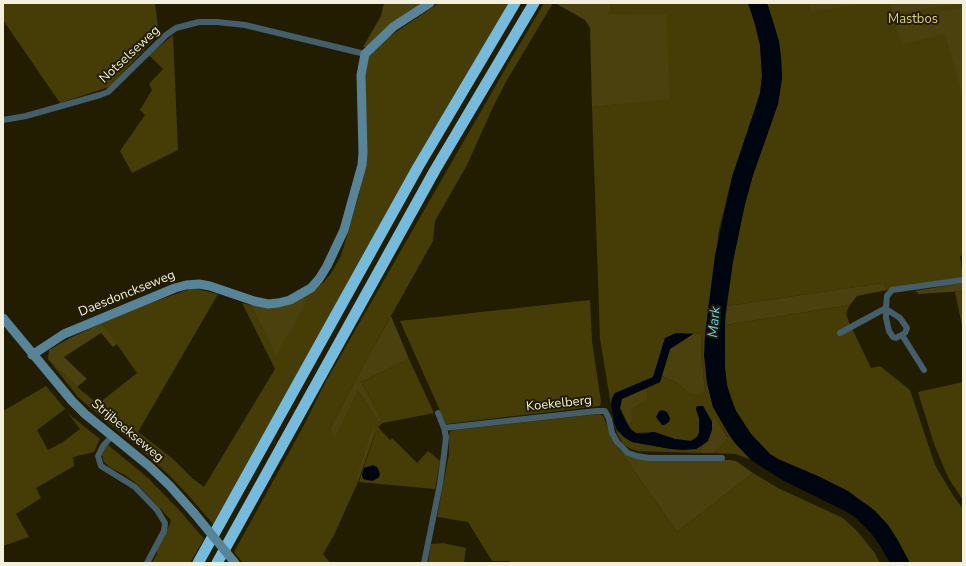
<!DOCTYPE html>
<html>
<head>
<meta charset="utf-8">
<style>
  body { margin:0 }
  #map { position:relative; width:966px; height:566px; overflow:hidden; background:#221d00; font-family:"Nunito Sans",sans-serif }
  canvas { display:block }
  .frame { position:absolute; inset:0; border:4px solid #f2efdd; pointer-events:none }
</style>
</head>
<body>
<div id="map">
<canvas width="966" height="566"></canvas>
<div class="frame"></div>
</div>
<script>
const ctx = document.querySelector('canvas').getContext('2d');
ctx.lineJoin = 'round';
function paint(path, color) {
  ctx.fillStyle = color;
  ctx.fill(path, 'evenodd');
}
function poly(rows) {
  const path = new Path2D();
  for (const r of rows) {
    path.moveTo(r[0], r[1]);
    for (let i = 2; i < r.length; i += 2) path.lineTo(r[i], r[i + 1]);
  }
  return path;
}
function trace(path, color, width, dash) {
  ctx.strokeStyle = color;
  ctx.lineWidth = width;
  ctx.lineCap = dash ? 'butt' : 'round';
  ctx.setLineDash(dash || []);
  ctx.stroke(path);
}
function drawText(font, color, halo, rows, align = 'center') {
  ctx.font = font + ' "Nunito Sans",sans-serif';
  ctx.lineWidth = 4;
  ctx.setLineDash([]);
  ctx.textBaseline = 'middle';
  ctx.strokeStyle = halo;
  ctx.fillStyle = color;
  for (const [text, x, y, turn = 0] of rows) {
    ctx.save();
    ctx.translate(x, y);
    ctx.rotate((+turn || 0) * Math.PI / 180);
    ctx.textAlign = isNaN(turn) ? turn : align;
    if (halo) ctx.strokeText(text, 0, 0);
    ctx.fillText(text, 0, 0);
    ctx.restore();
  }
}
paint(poly([
  [3,3,155,3,159,34,109,87,60,103,3,20],
  [439,3,511,3,405,183,213,524,189,496,169,475,136,445,106,421,78,397,48,359,77,387,98,404,137,373,102,323,148,304,192,288,218,294,138,432,172,458,192,478,204,487,275,369,242,303,251,305,276,354,302,297,323,283,330,275,341,256,359,195,363,175,364,84,366,59,387,38],
  [544,3,553,3,507,80,493,107,467,165,435,221,433,241,364,364,330,429,335,437,358,391,379,423,382,420,361,382,409,359,434,413,383,423,378,427,390,440,392,438,417,463,428,451,440,461,435,489,359,482,376,431,356,478,358,482,334,535,323,554,330,563,243,563,234,552,303,427,326,381,507,66],
  [611,3,748,3,752,14,760,45,762,76,760,93,732,177,718,234,710,395,713,407,728,433,735,443,751,460,736,454,713,453,728,437,715,417,711,420,703,406,697,406,696,409,699,418,699,433,697,437,691,441,675,439,654,432,636,433,630,428,632,422,631,410,648,399,647,388,660,382,662,376,677,383,687,392,705,390,702,361,701,334,676,333,665,338,653,377,625,389,612,398,611,405,600,339,592,107,670,98,607,15,610,9],
  [767,3,889,3,892,13,890,3,963,3,963,255,960,256,963,277,887,290,883,283,727,306,733,261,745,204,753,175,778,104,782,78,781,57,775,27],
  [173,35,178,150,132,173,120,151,145,115,140,110,152,90,149,84,163,69,149,55],
  [963,291,963,330,955,292],
  [590,300,592,341,601,402,600,406,446,424,400,321],
  [850,305,846,313,848,320,871,368,880,366,910,390,935,465,954,497,963,509,963,563,910,563,897,539,888,525,875,511,868,505,833,484,778,459,770,454,751,434,736,411,727,385,725,368,725,325],
  [963,382,963,500,949,479,944,468,933,441,918,392],
  [46,386,71,416,100,439,94,452,73,457,74,466,36,488,41,498,16,514,29,537,3,546,3,411],
  [65,409,80,429,63,442,48,450,37,430],
  [599,414,602,415,604,418,612,439,677,532,753,473,778,488,843,518,857,531,874,552,880,563,543,562,543,563,510,563,510,561,492,561,468,522,437,517,449,454,449,434,451,431,455,430],
  [614,422,617,430,624,437,632,442,671,449,696,449,703,445,699,453,638,451,629,448,623,444,617,433],
  [108,445,148,478,180,511,204,539,190,563,152,563,157,554,157,549,170,524,171,520,137,484,125,475,111,468,104,462,102,455,105,448],
  [443,543,466,548,464,563,428,563,431,544]
]), '#463d06');
paint(poly([
  [384,3,425,3,367,47,363,47,381,16],
  [555,3,611,3,610,10,607,15,666,14,670,99,592,107,590,28,585,20],
  [809,3,863,3,811,12],
  [889,3,959,3,893,14],
  [963,8,963,98,945,34,903,44,899,38,894,19],
  [883,283,887,290,857,296,850,305,725,325,727,306],
  [963,283,963,291,919,294,915,291],
  [302,297,306,303,276,355,251,305],
  [391,316,409,359,361,382,382,420,379,423,358,391,335,438,330,429,364,364],
  [102,323,117,344,113,347,101,333,64,357,87,379,77,387,48,359,49,350,72,337],
  [693,334,701,334,702,361,705,390,697,394,687,392,677,383,662,376,670,349],
  [647,388,648,399,631,410,633,416,630,428,620,408,621,399],
  [715,417,728,438,713,453,699,453,703,445,708,441,712,422,711,420],
  [373,428,376,430,358,482,356,478],
  [619,449,629,456,636,458,730,460,736,461,753,473,677,532]
]), '#4a410e');
paint(poly([
  [748,3,767,3,779,41,781,57,782,78,778,104,753,175,745,204,733,261,725,316,725,368,727,385,731,399,736,411,751,434,770,454,778,459,818,476,848,491,875,511,888,525,897,539,910,563,890,563,879,544,871,533,856,518,847,512,784,481,751,460,735,443,728,433,713,407,707,383,704,355,705,334,715,255,732,177,754,112,760,93,762,76,760,45,756,27],
  [676,333,693,334,670,349,660,382,622,399,620,408,624,418,631,430,636,433,642,434,654,432,675,439,691,441,697,437,699,433,699,418,696,409,697,406,703,406,712,422,712,430,708,441,696,449,683,450,671,449,632,442,624,437,617,430,614,422,611,405,612,398,615,393,653,377,665,338],
  [662,410,667,412,670,418,669,422,664,425,662,425,656,417,659,411],
  [373,465,377,467,379,471,380,475,378,478,372,481,363,479,362,475,364,468]
]), '#00060f');
trace(poly([
  [3,120,26,116,100,95,108,92,166,35,176,28,199,22,217,22,245,25,365,54],
  [886,309,900,318,907,328,905,333,896,338,893,337,889,331,886,318,886,307,887,296,892,290,963,280],
  [840,333,886,308],
  [902,335,924,370],
  [444,428,597,411,605,411,609,419,612,433,617,442,628,453,637,456,649,458,722,458],
  [112,436,103,446,98,456,101,466,135,487,157,510,165,523,164,531,147,563],
  [424,563,440,484,444,455,446,437,444,428,438,413]
]), '#445e6c', 6);
trace(poly([
  [3,318,72,401,85,414,149,466,170,486,194,513],
  [32,355,64,334,175,288,186,285,199,284,210,286,254,301,268,304,278,303,290,300,311,288,319,279,327,266,344,230,362,165,363,153,361,75,365,54,393,27,430,3]
]), '#58849a', 9);
trace(poly([
  [198,563,418,167,515,3],
  [217,563,435,170,534,3]
]), '#75bbdd', 11);
trace(poly([
  [194,513,235,563]
]), '#58849a', 9);
drawText('13px', '#e2d174', '#221d00', [
  ["Mastbos",913,20]
]);
drawText('13px', '#f2efdd', '#221d00', [
  ["Notselseweg",130,55,-43],
  ["Daesdonckseweg",127,294,-22],
  ["Koekelberg",559,404,-6],
  ["Strijbeekseweg",127,431,40]
]);
drawText('italic 14px', '#65ccfb', '#221d00', [
  ["Mark",715,322,-85]
]);
</script>
</body>
</html>
